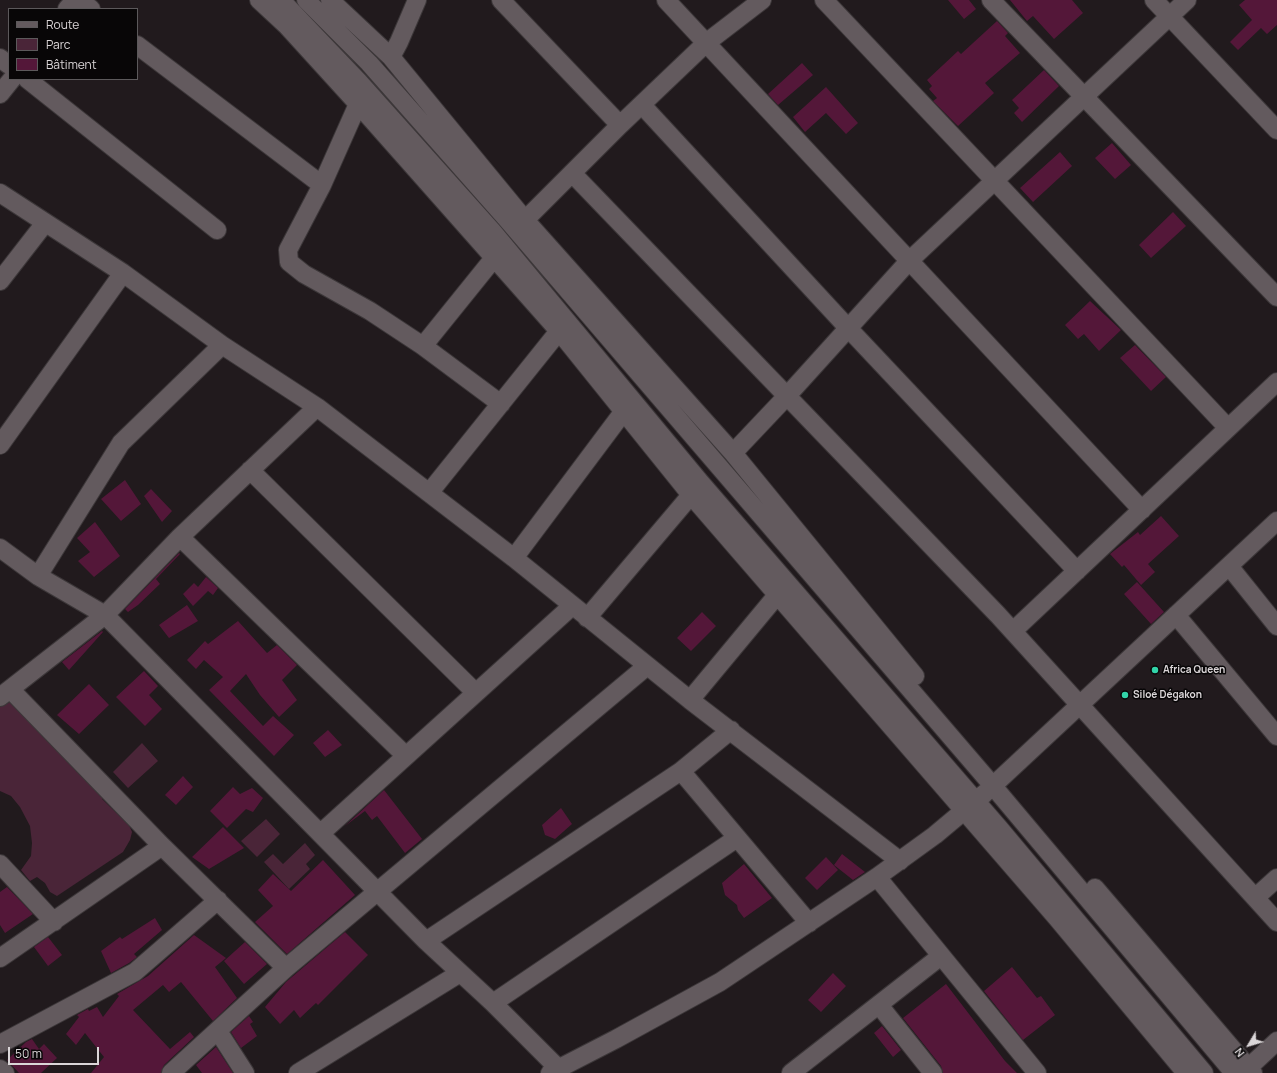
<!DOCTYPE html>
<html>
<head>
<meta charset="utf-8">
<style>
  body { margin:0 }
  #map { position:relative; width:1277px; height:1073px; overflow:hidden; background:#211a1d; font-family:Manrope,sans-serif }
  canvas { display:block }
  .legend { position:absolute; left:8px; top:8px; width:130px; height:72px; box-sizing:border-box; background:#080607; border:1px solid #5c595b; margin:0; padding:5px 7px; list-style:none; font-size:12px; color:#dbd6d8 }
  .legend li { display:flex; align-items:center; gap:8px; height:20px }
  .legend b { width:20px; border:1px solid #5c595b }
  .north { position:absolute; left:1229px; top:1025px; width:40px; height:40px; -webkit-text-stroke:3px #080607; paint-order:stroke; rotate:232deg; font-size:11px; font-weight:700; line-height:16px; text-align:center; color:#dbd6d8 }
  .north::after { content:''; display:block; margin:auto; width:14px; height:18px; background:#dbd6d8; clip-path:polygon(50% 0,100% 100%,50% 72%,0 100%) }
  .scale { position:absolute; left:8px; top:1047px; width:91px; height:18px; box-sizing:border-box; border:2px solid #dbd6d8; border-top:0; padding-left:5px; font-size:12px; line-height:14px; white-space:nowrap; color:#dbd6d8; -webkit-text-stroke:3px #080607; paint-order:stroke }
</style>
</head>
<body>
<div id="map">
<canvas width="1277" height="1073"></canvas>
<ul class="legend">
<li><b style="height:5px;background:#635a5e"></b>Route</li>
<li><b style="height:11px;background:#4a2538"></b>Parc</li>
<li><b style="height:11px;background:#541739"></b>Bâtiment</li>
</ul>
<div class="north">N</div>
<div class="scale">50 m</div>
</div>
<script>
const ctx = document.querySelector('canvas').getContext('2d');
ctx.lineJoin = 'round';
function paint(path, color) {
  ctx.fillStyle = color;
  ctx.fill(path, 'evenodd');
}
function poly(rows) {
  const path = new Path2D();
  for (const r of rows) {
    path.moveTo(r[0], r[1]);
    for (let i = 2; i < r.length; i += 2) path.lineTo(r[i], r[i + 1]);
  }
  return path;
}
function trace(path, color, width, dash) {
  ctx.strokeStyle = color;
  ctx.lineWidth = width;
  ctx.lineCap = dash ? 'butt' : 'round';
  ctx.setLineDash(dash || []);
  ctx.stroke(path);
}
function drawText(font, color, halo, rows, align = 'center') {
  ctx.font = font + ' Manrope,sans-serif';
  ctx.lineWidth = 3;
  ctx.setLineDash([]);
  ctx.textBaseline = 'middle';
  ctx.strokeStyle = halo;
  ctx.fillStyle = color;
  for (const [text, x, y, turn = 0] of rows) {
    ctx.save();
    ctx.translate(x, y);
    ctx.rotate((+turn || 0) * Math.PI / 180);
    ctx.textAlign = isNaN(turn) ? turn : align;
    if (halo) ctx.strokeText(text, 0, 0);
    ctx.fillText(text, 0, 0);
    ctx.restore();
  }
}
paint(poly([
  [4,694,106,795,102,799,129,825,132,832,130,840,123,852,57,896,50,892,45,883,37,877,30,881,21,870,31,856,32,843,30,826,20,807,11,796,0,791,0,697],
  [142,743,158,761,128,788,113,772],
  [266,819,280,834,257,857,241,841],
  [305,843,315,855,306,864,310,869,289,889,264,862,273,854,283,864]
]), '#4a2538');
paint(poly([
  [948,0,969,0,976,9,964,19],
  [1010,0,1072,0,1083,13,1054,39,1033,16,1027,21],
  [1245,0,1277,0,1277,25,1267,34,1261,28,1238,50,1230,42,1252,20,1239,5],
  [997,21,1008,33,1005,36,1020,53,985,83,994,93,958,126,933,101,937,98,929,89,932,86,927,80,958,51,961,54],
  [802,63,813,75,778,105,768,94],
  [1044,70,1059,86,1022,122,1014,113,1019,108,1012,100],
  [826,87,858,123,846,134,826,113,805,132,793,117],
  [1112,143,1131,165,1115,179,1095,158],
  [1060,152,1072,166,1033,202,1020,188],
  [1173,212,1186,226,1151,258,1139,245],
  [1090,301,1121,330,1099,351,1084,334,1078,339,1065,325],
  [1135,345,1166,377,1151,391,1120,358],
  [125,480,141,504,121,521,101,499],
  [151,489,172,511,162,522,144,496],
  [1161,516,1179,536,1148,564,1155,572,1141,585,1124,565,1122,567,1110,554,1138,532,1140,535],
  [95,522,120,556,94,577,78,561,90,552,77,538],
  [179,553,180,554,156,579,160,584,138,605,128,612,125,609],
  [206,577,218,588,213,595,208,591,193,606,183,594,194,583,198,587],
  [1137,582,1164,612,1151,624,1124,594],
  [187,605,198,621,169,638,159,625],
  [702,612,716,626,691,651,677,638],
  [238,621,267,653,277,645,297,665,282,680,297,700,279,717,260,695,246,674,230,691,263,726,273,716,294,735,274,756,209,690,223,677,204,660,196,669,187,660,205,641,208,644],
  [102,631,103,632,69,670,62,662],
  [144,671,158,686,149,695,162,709,145,726,116,697],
  [89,684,109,705,79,734,57,715],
  [328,730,342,745,325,757,313,743],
  [183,776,193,787,176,805,165,795],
  [233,787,240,794,252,788,263,798,253,812,246,809,227,828,210,811],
  [384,790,422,839,405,853,377,816,372,820,365,811,345,826],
  [561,808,572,824,555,839,545,835,542,825],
  [223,827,244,848,209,869,192,857],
  [842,854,865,872,853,880,834,865],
  [826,857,838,870,817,890,805,878],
  [323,860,355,895,287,954,255,922,273,906,258,890,273,874,291,891],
  [744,864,772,898,744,918,738,910,737,905,725,895,722,883],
  [7,887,33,914,5,933,0,925,0,892],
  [155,918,162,930,134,954,137,957,129,963,111,973,101,951,120,937,122,939],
  [345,932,368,955,318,1005,316,1003,300,1018,294,1010,280,1024,265,1007,286,982],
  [194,935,226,958,215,967,237,998,213,1021,181,982,169,992,163,985,133,1010,170,1049,190,1032,194,1037,164,1065,161,1073,91,1073,104,1057,85,1033,76,1045,66,1034,79,1017,77,1015,88,1009,89,1011,97,1007,103,1017,119,996,117,994,148,976],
  [48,937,62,955,48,966,34,947],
  [245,942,267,964,244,984,224,961],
  [1012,967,1037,998,1041,996,1055,1015,1023,1040,984,991],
  [833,973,846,986,821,1012,808,1000],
  [946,984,1005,1061,1017,1073,943,1073,941,1066,903,1018],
  [249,1016,253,1022,250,1024,257,1036,241,1048,231,1032],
  [882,1026,901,1050,893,1057,874,1033],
  [32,1039,39,1049,44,1044,57,1058,41,1073,19,1073,7,1060,26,1042],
  [216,1047,233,1073,202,1073,196,1065]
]), '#541739');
const minor = poly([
  [80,0,91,9],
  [259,0,287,26,358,104,559,331,691,495,1057,918,1186,1073],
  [281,0,359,82,493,232,700,482,999,828,1204,1073],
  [306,0,369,63,505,217,993,786,1234,1073],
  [330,0,391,57,525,220,733,453,915,676],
  [501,0,620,125],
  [666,0,1142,510],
  [824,0,1228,428],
  [991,0,1277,297],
  [1154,0,1277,130],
  [67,9,75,0],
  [137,45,322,185],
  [391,57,399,42,417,0],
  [0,58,9,65],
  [27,79,217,230],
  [0,94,12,79],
  [358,104,322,185,288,250,289,262,304,274,370,311,423,346,501,404],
  [642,105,849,329,1077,571],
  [572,173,998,615,1277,922],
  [0,193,123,273,222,345,317,407,514,558,690,700,900,861],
  [525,220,620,125,706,43,762,0],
  [0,281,45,223],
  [423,346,494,258],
  [0,445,123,273],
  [733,453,786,397,909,261,1187,0],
  [250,470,476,693],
  [429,493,559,331],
  [180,537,406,756],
  [0,548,38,576,105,615,426,941,493,1003,559,1069],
  [514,558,624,411],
  [1229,566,1277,626],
  [38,576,121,443,222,345],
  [1176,615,1277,736],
  [587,618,691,495],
  [1013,631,1277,382],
  [11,690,162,846,286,968],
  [0,697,105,615,180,537,317,407],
  [690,700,778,594],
  [681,771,809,923],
  [321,833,572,606],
  [0,864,54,922],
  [877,877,1037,1073],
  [1095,888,1253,1073],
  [1256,897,1277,878],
  [426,941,681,771,731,730],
  [0,958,162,846],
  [493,1003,737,838],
  [879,1005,933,1073],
  [218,1031,245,1073],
  [0,1044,135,972,218,900],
  [1248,1068,1277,1041],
  [0,1069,5,1073],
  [171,1073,286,968,647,666],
  [298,1073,460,973],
  [550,1073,616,1039,720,982,877,877,935,835,984,794,1277,521],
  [791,1073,941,956]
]);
trace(minor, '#3c3739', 20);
trace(minor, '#635a5e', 18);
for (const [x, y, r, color] of [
  [1155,670,4,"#32d4a9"],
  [1125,695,4,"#32d4a9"]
]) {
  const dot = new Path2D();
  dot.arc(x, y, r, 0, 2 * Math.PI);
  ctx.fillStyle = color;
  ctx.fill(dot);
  trace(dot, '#080607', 1.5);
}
drawText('bold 10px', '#dbd6d8', '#080607', [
  ["Africa Queen",1163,670],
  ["Siloé Dégakon",1133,695]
], 'left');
</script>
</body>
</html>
